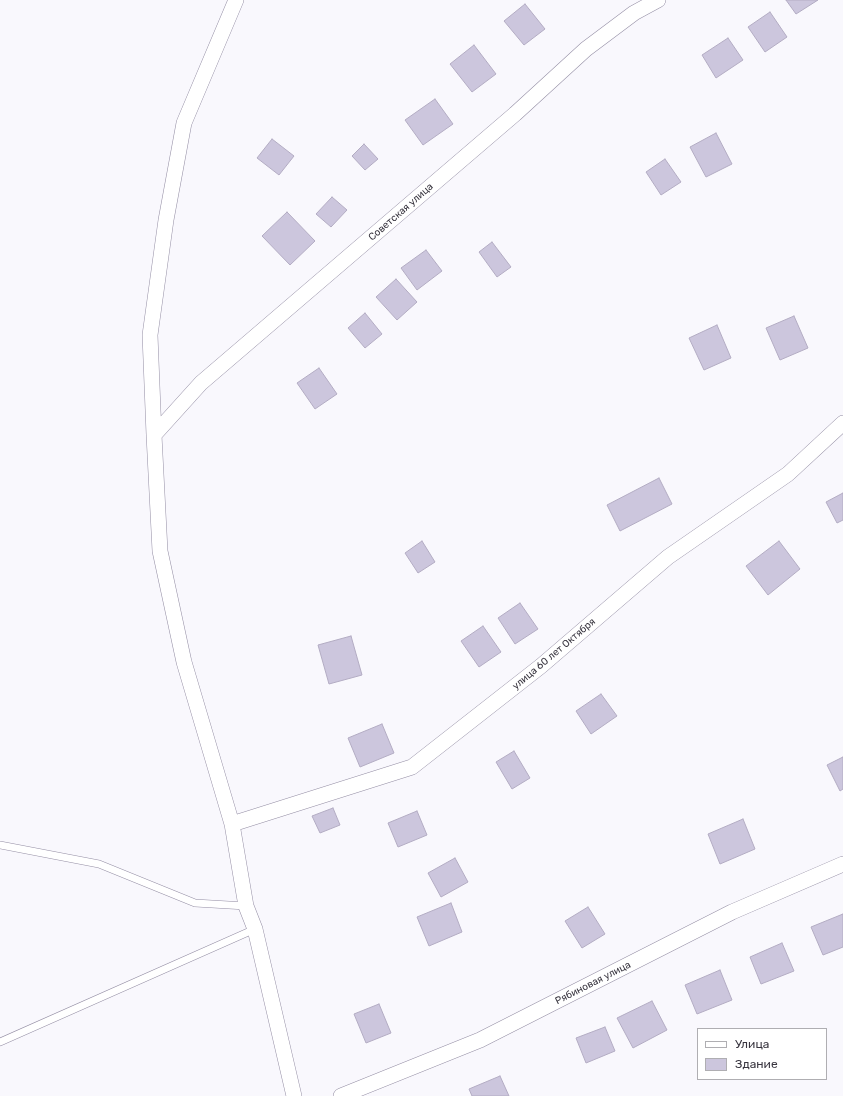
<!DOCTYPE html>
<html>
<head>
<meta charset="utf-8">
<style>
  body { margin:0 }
  #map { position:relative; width:843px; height:1096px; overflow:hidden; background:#f9f8fd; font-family:Rubik,sans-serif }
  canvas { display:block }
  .legend { position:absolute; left:697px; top:1028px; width:130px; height:52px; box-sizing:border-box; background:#fff; border:1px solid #afaeb2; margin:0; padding:5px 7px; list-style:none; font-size:12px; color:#38353f }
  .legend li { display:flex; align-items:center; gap:8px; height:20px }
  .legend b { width:20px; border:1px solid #afaeb2 }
</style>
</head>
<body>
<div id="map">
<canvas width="843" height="1096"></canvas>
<ul class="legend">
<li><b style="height:5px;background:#fff"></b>Улица</li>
<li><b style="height:11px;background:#ccc6dd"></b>Здание</li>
</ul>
</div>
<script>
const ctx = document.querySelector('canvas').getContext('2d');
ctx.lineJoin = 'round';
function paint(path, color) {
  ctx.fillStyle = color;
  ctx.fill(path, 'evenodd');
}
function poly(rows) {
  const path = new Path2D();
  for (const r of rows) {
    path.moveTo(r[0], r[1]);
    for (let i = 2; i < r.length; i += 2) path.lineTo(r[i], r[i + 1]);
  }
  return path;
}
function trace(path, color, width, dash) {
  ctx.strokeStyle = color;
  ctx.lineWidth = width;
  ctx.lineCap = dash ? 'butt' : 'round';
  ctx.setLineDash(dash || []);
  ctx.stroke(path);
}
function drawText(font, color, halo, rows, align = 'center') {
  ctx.font = font + ' Rubik,sans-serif';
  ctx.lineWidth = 3.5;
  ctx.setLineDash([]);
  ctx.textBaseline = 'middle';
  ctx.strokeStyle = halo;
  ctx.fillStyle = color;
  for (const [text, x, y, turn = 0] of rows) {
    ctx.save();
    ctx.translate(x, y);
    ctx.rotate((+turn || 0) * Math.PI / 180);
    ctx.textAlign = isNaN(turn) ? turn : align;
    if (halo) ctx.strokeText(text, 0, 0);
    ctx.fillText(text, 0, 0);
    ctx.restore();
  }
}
const building = poly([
  [786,0,818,0,796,14,786,0],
  [525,4,545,29,524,45,504,21,525,4],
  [770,12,787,37,765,52,748,27,770,12],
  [728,38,743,60,716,78,702,55,728,38],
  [474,45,496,74,472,92,450,64,474,45],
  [435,99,453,124,423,145,405,120,435,99],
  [716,133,732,164,706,177,690,147,716,133],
  [272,139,294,156,279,175,257,158,272,139],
  [364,144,378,159,365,170,352,156,364,144],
  [665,159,681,182,661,195,646,172,665,159],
  [332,197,347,210,331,227,316,214,332,197],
  [287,212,315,241,290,265,262,236,287,212],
  [492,242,511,267,497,277,479,252,492,242],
  [426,250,442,271,417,290,401,268,426,250],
  [396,279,417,302,397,320,376,297,396,279],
  [365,313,382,334,365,348,348,328,365,313],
  [794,316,808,348,780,360,766,328,794,316],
  [717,325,731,358,704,370,689,338,717,325],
  [319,368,337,394,315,409,297,383,319,368],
  [659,478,672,504,620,531,607,505,659,478],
  [843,493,843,520,837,523,826,502,843,493],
  [422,541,435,562,418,573,405,553,422,541],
  [779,541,800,569,768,595,746,566,779,541],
  [520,603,538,629,515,644,498,618,520,603],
  [483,626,501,652,479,667,461,641,483,626],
  [351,636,362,675,329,684,318,645,351,636],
  [601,694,617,716,591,734,576,711,601,694],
  [382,724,394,753,360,767,348,738,382,724],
  [514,751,530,778,512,789,496,762,514,751],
  [843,757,843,789,840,791,827,765,843,757],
  [333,808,340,825,320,833,312,816,333,808],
  [417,811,427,835,398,847,388,823,417,811],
  [743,819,755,849,720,864,708,834,743,819],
  [455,858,468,882,441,897,428,873,455,858],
  [451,903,462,932,429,946,417,917,451,903],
  [588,907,605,934,582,948,565,921,588,907],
  [843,914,843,947,823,955,811,927,843,914],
  [782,943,794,971,761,984,750,957,782,943],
  [720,970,732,1000,697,1014,685,985,720,970],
  [652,1001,667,1030,633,1048,617,1018,652,1001],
  [379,1004,391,1033,366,1043,354,1014,379,1004],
  [605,1027,615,1051,586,1063,576,1038,605,1027],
  [500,1076,509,1096,472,1096,469,1089,500,1076]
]);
paint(building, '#ccc6dd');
trace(building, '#b3acc3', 1);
const lane = poly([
  [0,845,99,864,195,903,246,906],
  [0,1042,255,929]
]);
const street = poly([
  [236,0,184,123,166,220,150,335,154,435,160,551,184,662,232,824,246,906,255,929,294,1096],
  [154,435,201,383,515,114,586,49,634,13,658,0],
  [232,824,412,767,541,666,668,557,788,474,843,423],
  [341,1096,480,1040,732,912,843,864]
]);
trace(lane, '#948ea4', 8);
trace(street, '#948ea4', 16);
trace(lane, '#fff', 7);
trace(street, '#fff', 15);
drawText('10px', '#38353f', '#fff', [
  ["Советская улица",401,212,-41],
  ["улица 60 лет Октября",554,654,-40],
  ["Рябиновая улица",593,983,-27]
]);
</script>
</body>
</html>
